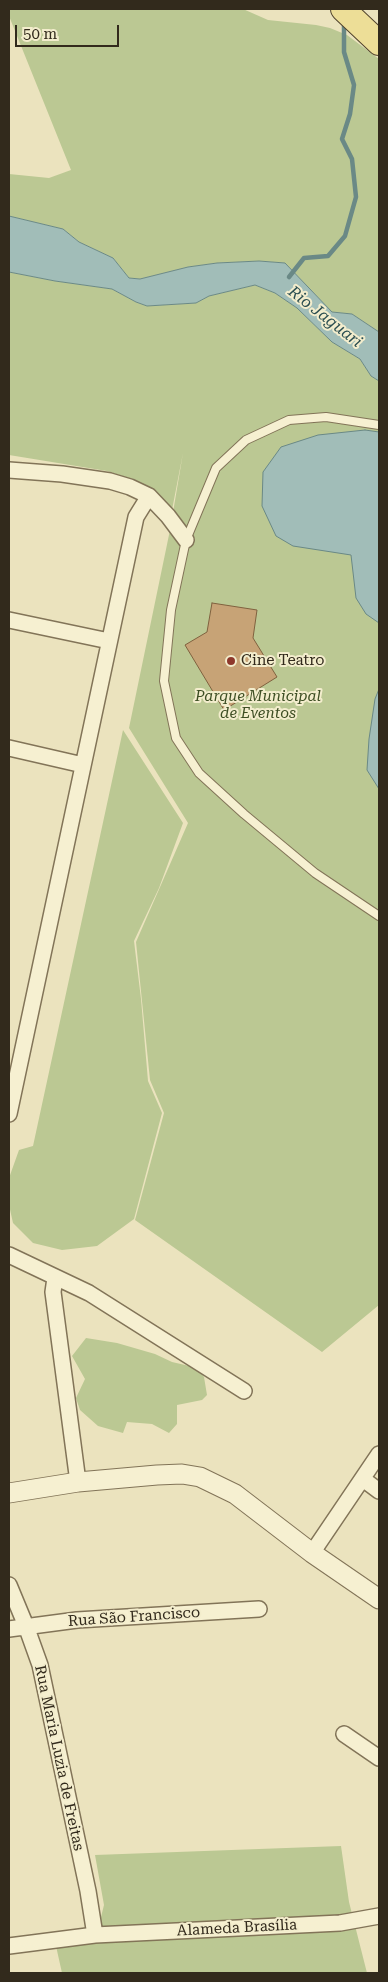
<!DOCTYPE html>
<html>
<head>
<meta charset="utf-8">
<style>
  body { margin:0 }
  #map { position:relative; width:388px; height:1982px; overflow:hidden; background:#ebe3be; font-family:"Roboto Serif",serif }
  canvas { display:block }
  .frame { position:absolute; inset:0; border:10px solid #322a1c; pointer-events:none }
  .scale { position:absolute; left:15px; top:25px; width:104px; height:22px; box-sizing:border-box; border:2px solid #322a1c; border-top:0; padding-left:6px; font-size:15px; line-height:18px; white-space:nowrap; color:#322a1c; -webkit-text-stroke:4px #f3edcd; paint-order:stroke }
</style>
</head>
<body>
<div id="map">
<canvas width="388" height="1982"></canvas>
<div class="frame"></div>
<div class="scale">50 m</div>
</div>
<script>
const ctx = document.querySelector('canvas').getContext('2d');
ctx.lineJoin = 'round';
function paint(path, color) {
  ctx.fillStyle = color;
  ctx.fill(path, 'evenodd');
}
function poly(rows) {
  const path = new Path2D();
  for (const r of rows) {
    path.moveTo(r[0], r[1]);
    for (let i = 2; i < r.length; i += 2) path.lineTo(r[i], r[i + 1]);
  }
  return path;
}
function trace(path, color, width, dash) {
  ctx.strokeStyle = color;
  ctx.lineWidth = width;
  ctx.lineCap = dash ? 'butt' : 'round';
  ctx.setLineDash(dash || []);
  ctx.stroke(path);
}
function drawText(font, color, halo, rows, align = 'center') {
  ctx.font = font + ' "Roboto Serif",serif';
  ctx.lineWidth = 4;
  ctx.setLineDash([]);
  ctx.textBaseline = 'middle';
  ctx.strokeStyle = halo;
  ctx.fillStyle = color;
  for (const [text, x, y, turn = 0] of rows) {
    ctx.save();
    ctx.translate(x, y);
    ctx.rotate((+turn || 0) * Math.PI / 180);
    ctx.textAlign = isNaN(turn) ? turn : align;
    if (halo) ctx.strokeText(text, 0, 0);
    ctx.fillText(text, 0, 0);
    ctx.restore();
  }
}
paint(poly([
  [9,9,243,9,268,20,316,25,330,28,347,35,379,59,379,332,352,314,332,312,285,263,259,261,217,263,188,267,140,279,129,278,113,258,79,242,63,229,9,216,9,174,49,178,71,170,9,16],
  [9,272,55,281,112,289,136,302,147,306,196,303,209,296,255,285,275,293,297,308,332,342,360,359,371,376,379,381,379,1305,322,1352,135,1220,164,1113,150,1080,136,942,188,823,129,728,170,530,183,453,172,510,155,493,132,479,107,471,9,455],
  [123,730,183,823,159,888,134,941,141,999,148,1081,162,1113,134,1219,97,1246,62,1250,33,1243,13,1223,9,1205,9,1178,19,1150,33,1146],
  [86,1338,117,1343,155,1354,172,1362,198,1368,204,1377,207,1395,202,1400,177,1405,177,1424,169,1433,152,1424,127,1422,123,1433,98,1426,80,1410,76,1398,85,1379,72,1356],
  [341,1846,349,1902,367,1973,62,1973,56,1946,100,1921,104,1905,95,1855]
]), '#bbc893');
const water = poly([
  [9,216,63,229,79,242,113,258,129,278,140,279,188,267,217,263,259,261,285,263,332,312,352,314,379,332,379,381,371,376,360,359,332,342,297,308,275,293,255,285,209,296,196,303,147,306,136,302,112,289,55,281,9,272,9,216],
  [365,430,379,432,379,623,366,614,356,598,351,555,293,546,276,536,262,506,263,472,281,447,318,435,365,430],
  [379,689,379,789,367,770,369,739,375,699,379,689]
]);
paint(water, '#a1bdb8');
trace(water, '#6a8986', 1);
trace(poly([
  [289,277,304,258,328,256,345,236,356,197,352,159,342,139,350,114,354,85,344,52,344,23]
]), '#6a8986', 4.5);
const building = poly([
  [212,603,257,610,253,638,277,677,224,710,185,645,207,632,212,603]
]);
paint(building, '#c7a376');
trace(building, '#80623f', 1);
const service = poly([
  [379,425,326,417,289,420,246,440,216,468,186,540,171,610,164,681,176,738,199,773,244,814,315,873,379,916]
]);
const minor = poly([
  [9,470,62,474,110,481,130,487,149,496,168,516,186,540],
  [9,620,109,641],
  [9,748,83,765],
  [9,1114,136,517,149,496],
  [9,1255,89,1293,244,1391],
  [55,1278,53,1292,78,1482],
  [363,1479,379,1491],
  [312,1553,379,1454],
  [9,1585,26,1626,40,1665,88,1891,95,1935],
  [9,1629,77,1620,259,1609],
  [344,1734,379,1758],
  [9,1946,95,1935,340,1923,379,1916]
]);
const tertiary = poly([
  [9,1493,78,1482,157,1475,182,1474,200,1477,235,1494,312,1553,379,1599]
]);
const primary = poly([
  [343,9,379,43]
]);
trace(service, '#827458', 10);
trace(minor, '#827458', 18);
trace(tertiary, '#827458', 21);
trace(primary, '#50422c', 26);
trace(service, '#f6f0d1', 8);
trace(minor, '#f6f0d1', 15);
trace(tertiary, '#f6f0d1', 19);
trace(primary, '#edde97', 24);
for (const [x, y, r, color] of [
  [231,661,5,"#8e382b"]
]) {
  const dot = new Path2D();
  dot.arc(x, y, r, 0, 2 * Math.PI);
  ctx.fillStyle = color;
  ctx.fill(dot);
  trace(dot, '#f3edcd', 2);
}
drawText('15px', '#322a1c', '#f3edcd', [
  ["Cine Teatro",241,661]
], 'left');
drawText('italic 15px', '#3d4e23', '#f3edcd', [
  ["Parque Municipal",258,697],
  ["de Eventos",258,714]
]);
drawText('15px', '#322a1c', '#f3edcd', [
  ["Rua São Francisco",134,1617,-4],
  ["Rua Maria Luzia de Freitas",59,1758,78],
  ["Alameda Brasília",237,1928,-3]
]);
drawText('italic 16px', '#2c4f51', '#f3edcd', [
  ["Rio Jaguari",325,317,38]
]);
</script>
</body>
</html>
